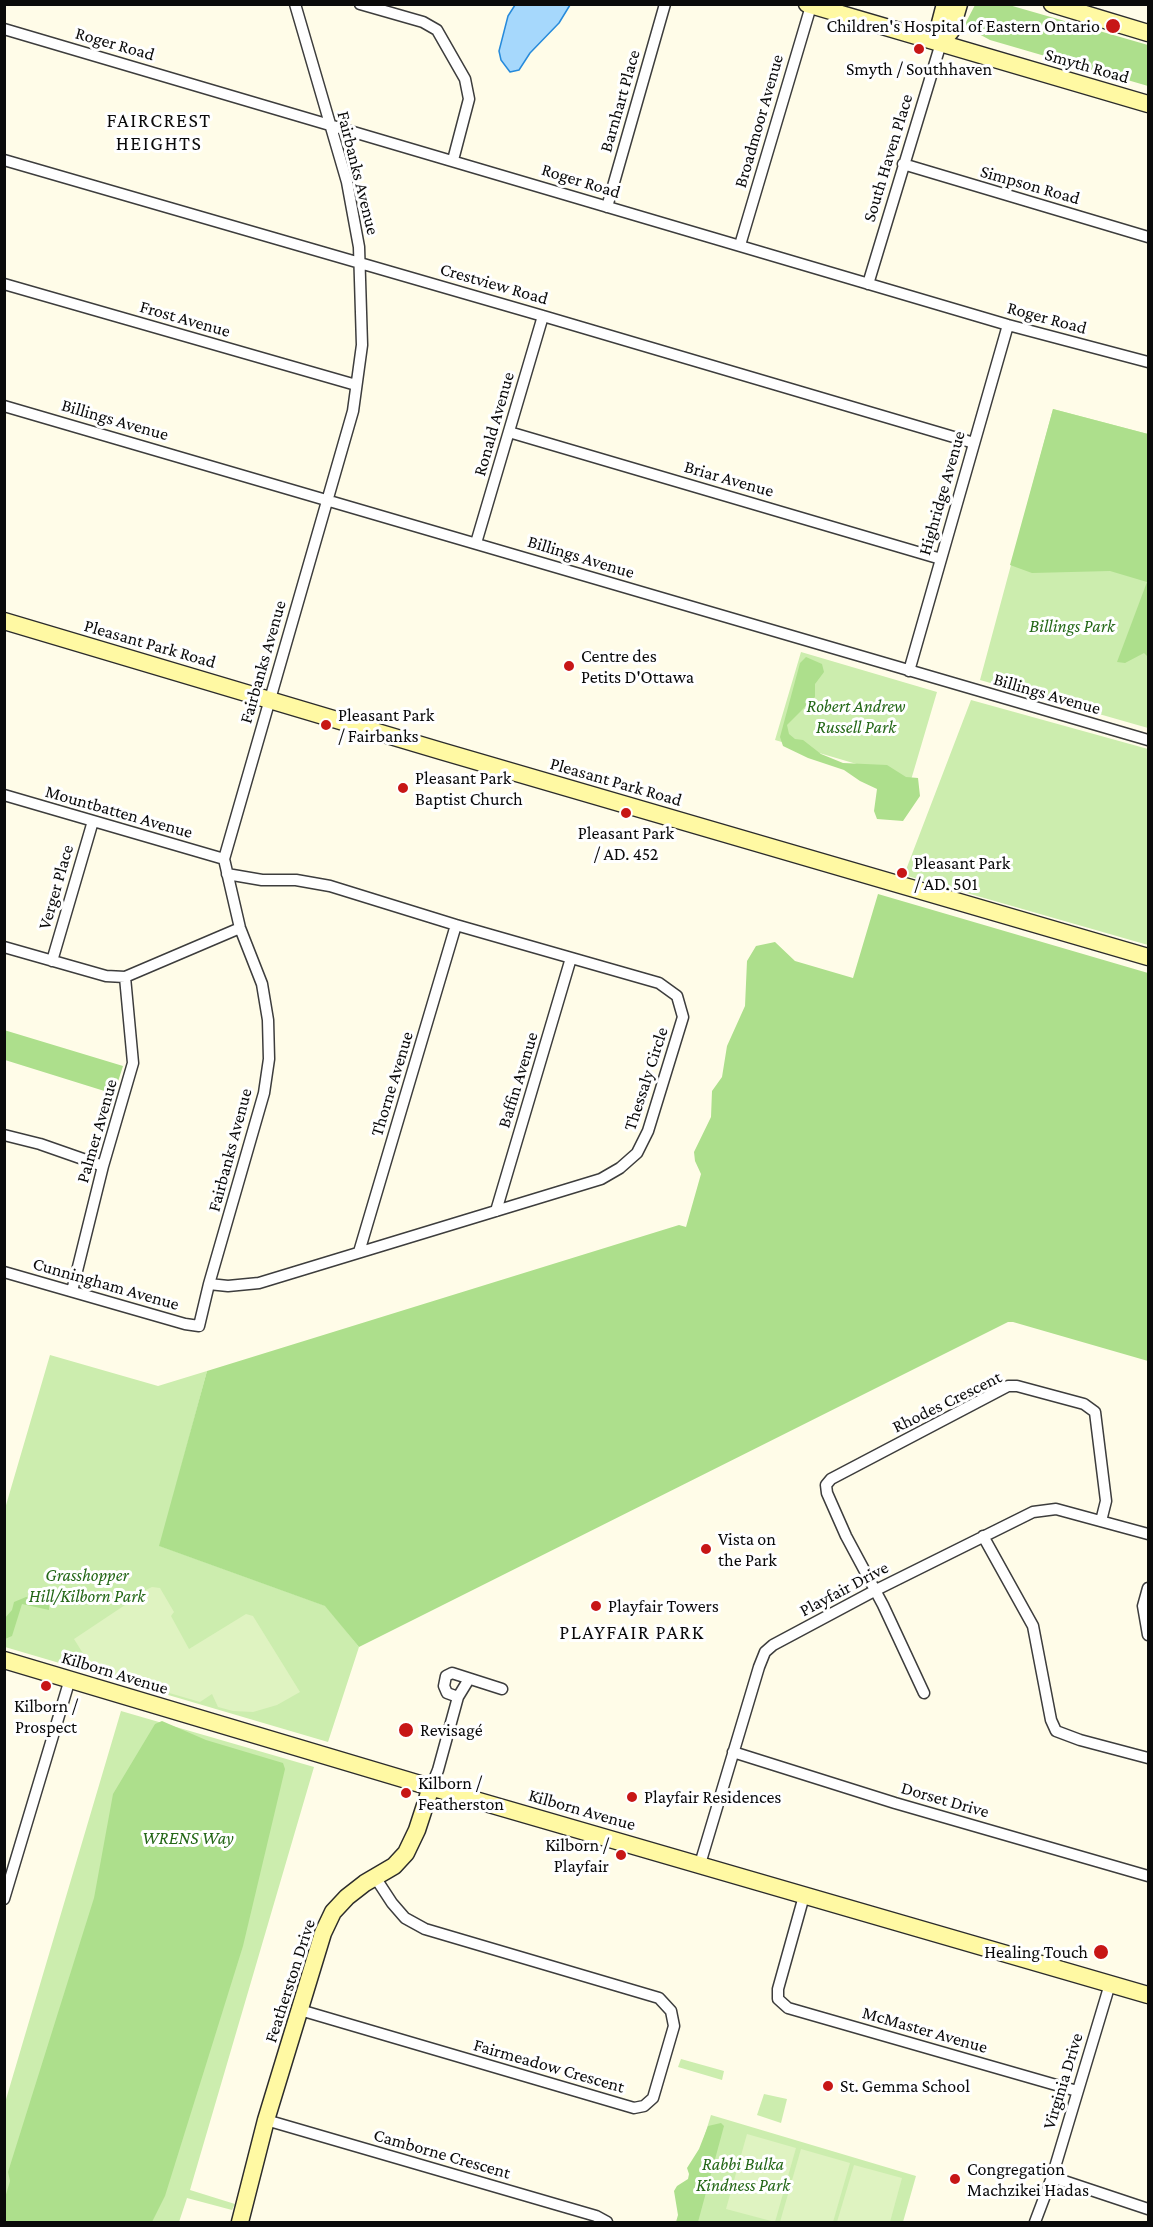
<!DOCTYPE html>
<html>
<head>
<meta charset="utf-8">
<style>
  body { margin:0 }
  #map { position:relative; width:1153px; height:2227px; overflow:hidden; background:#fffce8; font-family:"Crimson Pro",serif }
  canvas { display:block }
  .frame { position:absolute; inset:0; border:6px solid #0a0a0a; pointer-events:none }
</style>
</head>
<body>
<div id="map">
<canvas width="1153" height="2227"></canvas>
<div class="frame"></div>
</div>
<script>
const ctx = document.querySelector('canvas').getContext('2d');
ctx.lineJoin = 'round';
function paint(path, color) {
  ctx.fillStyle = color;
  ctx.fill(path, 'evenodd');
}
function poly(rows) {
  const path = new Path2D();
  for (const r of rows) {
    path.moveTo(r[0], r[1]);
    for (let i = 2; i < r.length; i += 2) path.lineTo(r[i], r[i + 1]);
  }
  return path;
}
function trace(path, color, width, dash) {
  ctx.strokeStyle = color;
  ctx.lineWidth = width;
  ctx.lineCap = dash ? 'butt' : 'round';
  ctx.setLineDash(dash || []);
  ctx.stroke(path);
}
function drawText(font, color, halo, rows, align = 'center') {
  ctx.font = font + ' "Crimson Pro",serif';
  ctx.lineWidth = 6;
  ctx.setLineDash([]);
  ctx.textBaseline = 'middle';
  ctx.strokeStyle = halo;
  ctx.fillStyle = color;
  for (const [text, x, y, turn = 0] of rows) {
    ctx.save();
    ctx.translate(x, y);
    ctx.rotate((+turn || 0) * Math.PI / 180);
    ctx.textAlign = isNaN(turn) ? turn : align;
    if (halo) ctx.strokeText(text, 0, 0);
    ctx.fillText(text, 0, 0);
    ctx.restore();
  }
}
paint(poly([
  [1053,409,1148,434,1148,728,980,680],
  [801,652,937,692,911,780,775,740],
  [971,700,1148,749,1148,945,904,875],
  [50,1355,158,1386,207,1371,160,1546,326,1606,359,1647,328,1742,5,1647,4,1512],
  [121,1711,314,1767,190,2190,235,2204,232,2210,187,2198,179,2222,5,2222,4,2106],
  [681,2059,724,2071,722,2080,678,2067],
  [764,2094,787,2099,781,2123,757,2115],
  [711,2115,916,2176,903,2222,678,2222]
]), '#ccedae');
paint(poly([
  [975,5,1009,5,1148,45,1148,86,990,40,964,26],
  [1053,409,1148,434,1148,657,1144,653,1125,663,1117,662,1147,582,1110,571,1032,573,1010,565],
  [806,657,822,664,824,672,815,684,815,697,787,725,789,734,795,739,803,740,821,754,843,763,887,765,906,777,918,778,920,796,903,821,877,819,874,811,877,789,860,781,844,770,808,758,783,746,780,737,800,663],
  [878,894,1148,973,1148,1361,1013,1322,1008,1322,359,1647,325,1606,159,1546,207,1371,679,1225,686,1227,701,1174,695,1161,694,1152,711,1117,712,1091,722,1077,727,1046,745,1006,747,961,756,946,775,942,795,961,853,978],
  [4,1030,123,1066,114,1094,5,1060],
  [35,1596,49,1602,49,1610,22,1604,12,1636,5,1639,5,1618,12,1610,14,1602,26,1597],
  [162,1721,206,1740,283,1763,285,1769,243,1946,165,2196,152,2222,5,2222,5,2198,10,2181,8,2172,94,1898,113,1794,155,1724],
  [721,2123,724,2126,698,2222,676,2222,678,2215,674,2191,677,2186,688,2179,689,2174,687,2168,699,2149,708,2126]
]), '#addf8c');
paint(poly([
  [152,1587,160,1588,174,1612,171,1616,189,1649,246,1614,253,1616,300,1692,277,1705,253,1712,233,1711,218,1707,212,1694,200,1702,94,1671,74,1639,128,1603,127,1599],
  [747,2134,796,2148,775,2222,726,2209],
  [801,2149,850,2163,833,2222,780,2222],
  [854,2165,902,2178,890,2222,837,2222]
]), '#dff3c1');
const water = poly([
  [515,5,570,5,559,23,530,53,519,70,510,72,501,60,499,51,508,16,515,5]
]);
paint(water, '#a6d8fc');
trace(water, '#268adb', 1.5);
const street = poly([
  [360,4,423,22,437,30,465,79,469,99,453,160],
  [4,29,1008,325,1148,362],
  [4,160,543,316,974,443],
  [903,164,1148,237],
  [607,207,665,4],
  [740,245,811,6],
  [4,284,356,385],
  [868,284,941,43],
  [4,406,1148,740],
  [509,432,941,559],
  [476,543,543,316],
  [909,671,1008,325],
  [4,795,224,859],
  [4,947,106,976,125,977,240,928],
  [52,961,93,821],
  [4,1135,40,1144,103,1166],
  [496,1211,571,958],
  [359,1252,456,925],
  [4,1272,185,1324,199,1326,209,1284,264,1093,269,1059,268,1020,262,984,240,928,224,859,353,411,362,345,359,247,347,182,295,4],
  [209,1284,228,1286,259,1283,601,1179,620,1168,637,1153,648,1131,683,1017,677,996,659,983,456,925,330,886,296,880,262,880,227,874],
  [72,1291,103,1166,133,1063,125,977],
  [983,1536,1033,1626,1051,1720,1056,1731,1080,1740,1148,1758],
  [1148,1588,1143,1606,1148,1635],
  [924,1693,883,1605,846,1536,827,1493,826,1485,831,1479,1008,1386,1017,1386,1084,1404,1095,1412,1106,1501,1101,1521],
  [458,1697,447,1693,444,1686,446,1676,452,1673,502,1689],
  [733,1752,895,1803,1148,1876],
  [431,1787,438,1770,458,1697,469,1679],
  [700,1864,759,1667,765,1652,773,1645,876,1590,1033,1512,1056,1509,1148,1534],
  [804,1896,778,1989,778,1999,788,2008,1077,2091],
  [4,1899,70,1679],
  [300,2010,634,2108,644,2106,653,2098,674,2026,671,2011,659,1998,425,1929,405,1918,392,1903,375,1877],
  [266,2120,596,2216,607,2222],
  [1052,2177,1148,2209],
  [1035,2222,1052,2177,1110,1984]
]);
const secondary = poly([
  [807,4,1148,104],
  [1052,4,1148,33],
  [941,43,951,31,959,4],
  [941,43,939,27,945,4],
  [4,621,441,751,1148,957],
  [4,1660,420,1784,1148,1995],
  [240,2222,266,2120,323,1933,333,1912,347,1897,365,1883,394,1866,406,1853,417,1830,431,1787]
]);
trace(street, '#3d3d3d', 13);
trace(secondary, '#2c2c2c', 19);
trace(street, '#fff', 10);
trace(secondary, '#fff9a3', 16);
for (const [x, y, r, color] of [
  [1113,26,8,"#c71616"],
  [919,49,6,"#c71616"],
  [569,666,6,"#c71616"],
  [326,725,6,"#c71616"],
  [403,788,6,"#c71616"],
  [626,813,6,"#c71616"],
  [902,873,6,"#c71616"],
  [706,1549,6,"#c71616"],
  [596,1606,6,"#c71616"],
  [46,1686,6,"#c71616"],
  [406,1730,8,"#c71616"],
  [406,1793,6,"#c71616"],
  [632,1797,6,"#c71616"],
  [621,1855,6,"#c71616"],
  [1101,1952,8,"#c71616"],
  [828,2086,6,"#c71616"],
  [955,2179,6,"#c71616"]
]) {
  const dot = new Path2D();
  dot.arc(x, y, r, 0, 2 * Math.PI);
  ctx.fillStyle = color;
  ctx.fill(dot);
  trace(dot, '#fff', 2);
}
drawText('18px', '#0a0a0a', '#fff', [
  ["Children's Hospital of Eastern Ontario",1100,26,"right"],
  ["Smyth / Southhaven",919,69,"center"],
  ["Centre des",581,656],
  ["Petits D'Ottawa",581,677],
  ["Pleasant Park",338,715],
  ["/ Fairbanks",338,736],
  ["Pleasant Park",415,778],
  ["Baptist Church",415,799],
  ["Pleasant Park",626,833,"center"],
  ["/ AD. 452",626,854,"center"],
  ["Pleasant Park",914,863],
  ["/ AD. 501",914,884],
  ["Vista on",718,1539],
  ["the Park",718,1560],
  ["Playfair Towers",608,1606],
  ["Kilborn /",46,1706,"center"],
  ["Prospect",46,1727,"center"],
  ["Revisagé",420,1730],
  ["Kilborn /",418,1783],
  ["Featherston",418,1804],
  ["Playfair Residences",644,1797],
  ["Kilborn /",609,1845,"right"],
  ["Playfair",609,1866,"right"],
  ["Healing Touch",1088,1952,"right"],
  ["St. Gemma School",840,2086],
  ["Congregation",967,2169],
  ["Machzikei Hadas",967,2190]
], 'left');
drawText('18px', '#0a0a0a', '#fff', [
  ["Roger Road",115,44,16],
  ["Smyth Road",1087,66,16],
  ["Barnhart Place",620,101,-74],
  ["Broadmoor Avenue",759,121,-74],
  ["South Haven Place",888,158,-73],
  ["Fairbanks Avenue",358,173,76],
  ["Roger Road",581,181,17],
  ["Simpson Road",1030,185,16],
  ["Crestview Road",494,284,16],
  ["Roger Road",1047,318,15],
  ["Frost Avenue",185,319,16],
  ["Billings Avenue",115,420,16],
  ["Ronald Avenue",494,424,-74],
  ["Briar Avenue",729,479,16],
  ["Highridge Avenue",942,493,-74],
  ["Billings Avenue",581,557,17],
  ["Pleasant Park Road",150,644,16],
  ["Fairbanks Avenue",263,662,-74],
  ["Billings Avenue",1047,694,16],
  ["Pleasant Park Road",616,782,16],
  ["Mountbatten Avenue",119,812,16],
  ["Verger Place",56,887,-74],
  ["Thessaly Circle",646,1079,-72],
  ["Baffin Avenue",518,1080,-73],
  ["Thorne Avenue",392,1084,-73],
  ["Palmer Avenue",97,1131,-74],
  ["Fairbanks Avenue",230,1150,-75],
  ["Cunningham Avenue",106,1284,16],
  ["Rhodes Crescent",947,1402,-26],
  ["Playfair Drive",844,1589,-28],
  ["Kilborn Avenue",115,1673,17],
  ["Dorset Drive",945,1800,16],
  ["Kilborn Avenue",582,1810,16],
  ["Featherston Drive",290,1981,-72],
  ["McMaster Avenue",925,2030,16],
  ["Fairmeadow Crescent",549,2066,16],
  ["Virginia Drive",1063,2081,-73],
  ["Camborne Crescent",442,2154,16]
]);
drawText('italic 18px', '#236716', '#fff', [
  ["Billings Park",1072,626],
  ["Robert Andrew",856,706],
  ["Russell Park",856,727],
  ["Grasshopper",87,1575],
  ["Hill/Kilborn Park",87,1596],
  ["WRENS Way",188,1838],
  ["Rabbi Bulka",743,2164],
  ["Kindness Park",743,2185]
]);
ctx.letterSpacing = '1.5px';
drawText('20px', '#0a0a0a', '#fff', [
  ["FAIRCREST",159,121],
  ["HEIGHTS",159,144],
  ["PLAYFAIR PARK",632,1633]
]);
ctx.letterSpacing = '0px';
</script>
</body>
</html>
